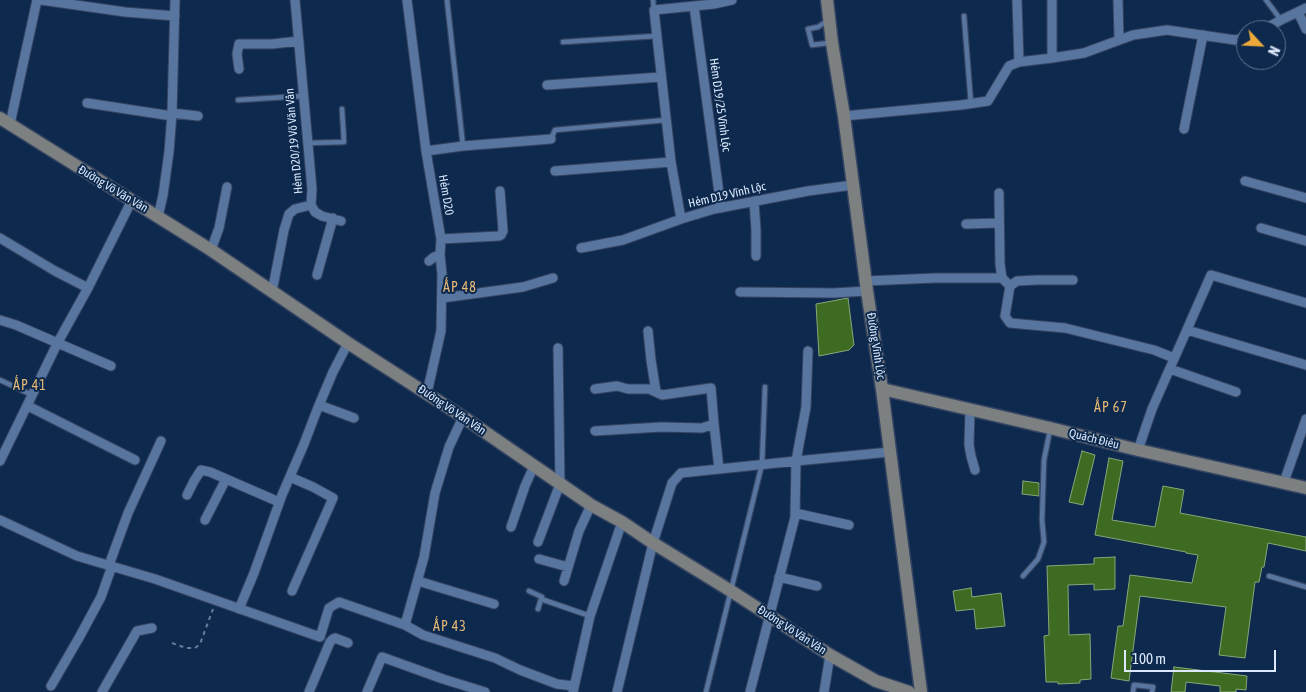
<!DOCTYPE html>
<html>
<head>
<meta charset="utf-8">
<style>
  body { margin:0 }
  #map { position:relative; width:1306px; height:692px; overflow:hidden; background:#0d294d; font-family:"Asap Condensed",sans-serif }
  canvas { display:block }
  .north { position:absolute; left:1236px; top:20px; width:50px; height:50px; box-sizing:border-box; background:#0d294d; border:1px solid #607693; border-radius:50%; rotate:115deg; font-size:14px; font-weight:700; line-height:20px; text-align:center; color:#dce9fc }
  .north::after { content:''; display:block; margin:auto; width:18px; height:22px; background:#eca93a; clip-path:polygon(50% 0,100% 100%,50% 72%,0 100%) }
  .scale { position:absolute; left:1124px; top:650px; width:152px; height:22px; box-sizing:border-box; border:2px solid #dce9fc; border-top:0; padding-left:6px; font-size:15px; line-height:18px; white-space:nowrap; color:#dce9fc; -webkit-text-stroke:4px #0d294d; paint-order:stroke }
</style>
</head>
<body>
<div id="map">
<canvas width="1306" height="692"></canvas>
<div class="north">N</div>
<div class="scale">100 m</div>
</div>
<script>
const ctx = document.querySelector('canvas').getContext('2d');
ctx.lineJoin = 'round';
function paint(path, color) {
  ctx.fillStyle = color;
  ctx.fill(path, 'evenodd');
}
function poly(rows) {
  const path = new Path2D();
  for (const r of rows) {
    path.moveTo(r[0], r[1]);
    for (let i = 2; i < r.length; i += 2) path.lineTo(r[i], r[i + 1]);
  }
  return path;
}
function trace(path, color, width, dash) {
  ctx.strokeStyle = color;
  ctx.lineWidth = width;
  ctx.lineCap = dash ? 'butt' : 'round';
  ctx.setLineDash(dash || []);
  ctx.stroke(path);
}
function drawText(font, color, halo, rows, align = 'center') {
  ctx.font = font + ' "Asap Condensed",sans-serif';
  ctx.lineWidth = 4;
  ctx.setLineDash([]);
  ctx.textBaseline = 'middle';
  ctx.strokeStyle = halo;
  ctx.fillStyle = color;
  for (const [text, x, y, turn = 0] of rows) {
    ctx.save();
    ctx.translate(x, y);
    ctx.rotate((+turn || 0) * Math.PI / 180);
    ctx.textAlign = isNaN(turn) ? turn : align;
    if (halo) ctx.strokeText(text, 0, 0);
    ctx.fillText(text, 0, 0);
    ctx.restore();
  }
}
const building = poly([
  [848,298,854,345,849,350,819,356,816,304,848,298],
  [1082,451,1095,455,1083,505,1069,502,1082,451],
  [1109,458,1123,461,1112,520,1155,527,1163,486,1184,490,1180,513,1306,537,1306,551,1268,543,1264,567,1262,567,1259,582,1255,582,1245,658,1219,655,1226,607,1140,596,1129,681,1111,678,1118,626,1123,626,1130,575,1192,583,1198,555,1186,553,1186,552,1095,535,1109,458],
  [1023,481,1039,483,1039,496,1022,494,1023,481],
  [1115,557,1115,589,1094,590,1094,584,1068,585,1069,635,1090,634,1091,679,1080,680,1080,683,1058,684,1058,682,1046,682,1044,636,1049,635,1047,566,1094,564,1094,558,1115,557],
  [971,588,972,597,1001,593,1005,626,976,629,974,609,956,611,953,591,971,588],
  [1174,667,1247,676,1246,690,1236,689,1236,692,1220,692,1220,686,1186,682,1185,692,1171,692,1174,667]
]);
paint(building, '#3d6b22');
trace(building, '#88a779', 1);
const lane = poly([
  [447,0,463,146],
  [653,0,654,10],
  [1266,0,1281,20],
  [964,16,971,104],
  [827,21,818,27,808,29,812,45,829,43],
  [563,42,656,36],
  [238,100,303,96],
  [551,139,555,130,666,120],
  [308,143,344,142,342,109],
  [0,380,32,395],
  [1023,576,1038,559,1044,542,1042,520,1044,460,1050,430],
  [1269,576,1306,587],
  [529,591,542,597,541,599],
  [538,609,541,599,590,616],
  [706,692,762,464,765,387],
  [1133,692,1134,685,1153,687,1152,692]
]);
const street = poly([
  [41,0,125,12,175,16],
  [407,0,426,151,441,239,440,255,442,274,441,331,427,393],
  [1017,0,1019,62],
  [1118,0,1119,39],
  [694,6,721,208],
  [1298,12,1306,29],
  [1263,30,1281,20,1306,8],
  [1052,58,1052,0],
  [239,69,237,54,239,44,272,44,299,41],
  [547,85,661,77],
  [87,103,172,116],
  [172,113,198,116],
  [844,116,961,105,988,101,1009,66,1019,62,1052,58,1084,53,1133,35,1167,30,1235,40,1246,38],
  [10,124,37,0],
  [1184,129,1203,35],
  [426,151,463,146,551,139],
  [555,171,671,162],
  [1245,181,1306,198],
  [999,193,1000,264,1002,278],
  [754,201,756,230,756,256],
  [311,205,315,212,322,216,341,221],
  [158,217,163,195,169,152,172,113,175,0],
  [681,219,671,162,654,10,714,4,732,0],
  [966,224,999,223],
  [1261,228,1306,241],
  [0,238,55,271,88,288],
  [441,239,499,236,501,235,503,231,500,191],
  [581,248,623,240,681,219,714,209,808,191,853,185],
  [211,250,219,228,227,187],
  [429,261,434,257,440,255],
  [317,275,333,218],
  [1073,280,1037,280,1017,281,1010,286,1005,316,1010,323,1065,328,1154,350,1174,358],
  [866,281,935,278,1002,278,1010,286],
  [272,292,284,230,289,214,295,209,311,205,312,189,295,0],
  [740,292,834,293,867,291],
  [442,298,523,287,553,278],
  [0,320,16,325,111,366],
  [1187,330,1306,365],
  [648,331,651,360,656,392],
  [1170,369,1236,392],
  [595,389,617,386,628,389,649,389,662,395,711,388,714,424],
  [319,405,354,418],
  [28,406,135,460],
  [970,410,969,445,971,456,975,470],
  [595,431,661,427,702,428,714,424,719,469],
  [1138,450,1152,409,1211,275,1306,303],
  [0,461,58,342,88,288,132,200],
  [290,477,313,487,333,498,292,591],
  [1284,482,1306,419],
  [187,495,194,481,201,470,210,472,279,502],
  [795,513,849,525],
  [0,520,77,556,155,579,320,637,329,608,339,602,405,625,423,635,495,658,520,670,557,684,574,686],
  [205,520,226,479],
  [511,527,525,486,534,466],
  [538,542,560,484,558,348],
  [539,559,568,567],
  [109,565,128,513,161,441],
  [779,577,817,586],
  [418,581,494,604],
  [564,581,579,531,591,505],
  [239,609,254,573,282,495,304,444,317,410,333,372,348,343],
  [405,625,424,557,435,493,449,447,463,417],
  [51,686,80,636,101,597,112,566],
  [102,692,137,631,152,628],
  [309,692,330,642,333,639,335,638,348,643],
  [367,692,382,657,443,679,485,692],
  [573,692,590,616,622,522],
  [617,692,653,543,672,483,681,473,796,461,890,452],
  [750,692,795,517,796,461,806,407,808,351],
  [824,692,830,655]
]);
const secondary = poly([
  [827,0,832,43,844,116,867,291,882,389,921,692],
  [0,118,211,250,348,343,463,417,591,505,622,522,653,543,731,591,830,655,876,681,909,692],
  [882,389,1050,428,1138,450,1306,488]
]);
trace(lane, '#354462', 7);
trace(street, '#354462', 11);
trace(secondary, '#354462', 15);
trace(poly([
  [172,643,186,648,195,648,200,644,213,609]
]), '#687d9a', 2, [4, 4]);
trace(lane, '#57759e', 4.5);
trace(street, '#57759e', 9);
trace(secondary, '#7c8080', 12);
drawText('12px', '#dce9fc', '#0d294d', [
  ["Hẻm D19/25 Vĩnh Lộc",720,105,82],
  ["Hẻm D20/19 Võ Văn Vân",294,141,-95],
  ["Đường Võ Văn Vân",113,189,31],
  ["Hẻm D20",446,195,80],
  ["Hẻm D19 Vĩnh Lộc",727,195,-13],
  ["Đường Vĩnh Lộc",876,346,81],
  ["Đường Võ Văn Vân",452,410,34],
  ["Quách Điêu",1094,439,14],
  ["Đường Võ Văn Vân",792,630,33]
]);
ctx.letterSpacing = '1px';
drawText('14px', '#e7b976', '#0d294d', [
  ["ẤP 48",460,288],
  ["ẤP 41",30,386],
  ["ẤP 67",1111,408],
  ["ẤP 43",450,627]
]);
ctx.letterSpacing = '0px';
</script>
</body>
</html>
